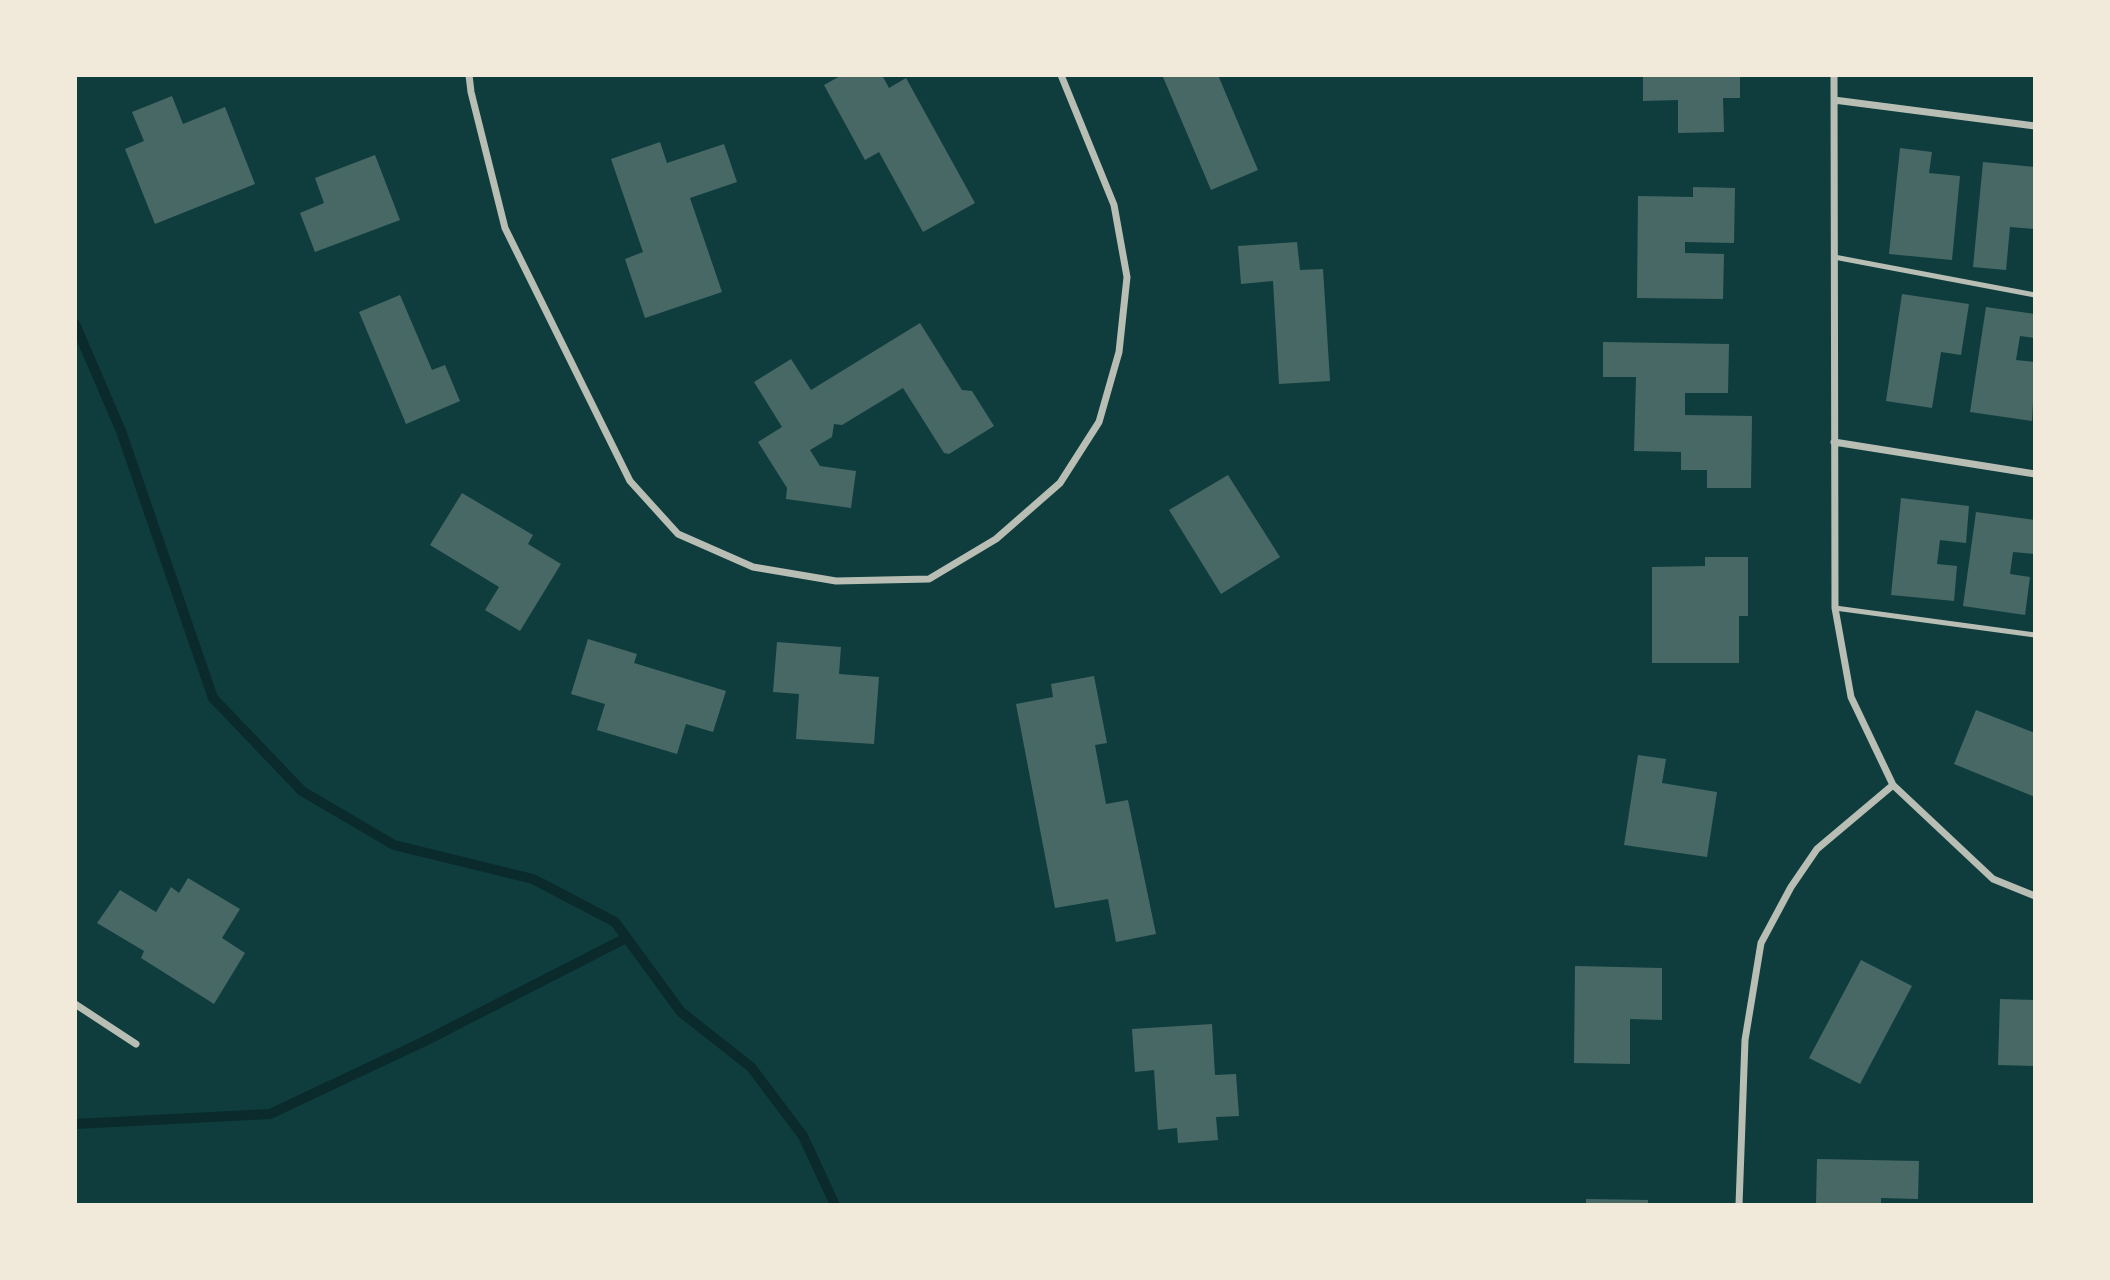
<!DOCTYPE html>
<html>
<head>
<meta charset="utf-8">
<style>
  body { margin:0 }
  #map { position:relative; width:2110px; height:1280px; overflow:hidden; background:#0f3d3e; font-family:"PT Sans",sans-serif }
  canvas { display:block }
  .frame { position:absolute; inset:0; border:77px solid #f1e9da; pointer-events:none }
</style>
</head>
<body>
<div id="map">
<canvas width="2110" height="1280"></canvas>
<div class="frame"></div>
</div>
<script>
const ctx = document.querySelector('canvas').getContext('2d');
ctx.lineJoin = 'round';
function poly(rows) {
  const path = new Path2D();
  for (const r of rows) {
    path.moveTo(r[0], r[1]);
    for (let i = 2; i < r.length; i += 2) path.lineTo(r[i], r[i + 1]);
  }
  return path;
}
function trace(path, color, width, dash) {
  ctx.strokeStyle = color;
  ctx.lineWidth = width;
  ctx.lineCap = dash ? 'butt' : 'round';
  ctx.setLineDash(dash || []);
  ctx.stroke(path);
}
function paint(path, color) {
  ctx.fillStyle = color;
  ctx.fill(path, 'evenodd');
}
trace(poly([
  [75,324,121,431,213,698,302,791,394,845,533,879,615,922,681,1012,751,1067,803,1136,835,1205],
  [75,1124,270,1114,425,1041,626,938]
]), '#0a2a2b', 10);
paint(poly([
  [842,75,882,75,889,88,906,78,975,203,923,232,879,152,865,160,824,85],
  [1166,75,1218,75,1258,170,1211,190,1163,77],
  [1643,75,1740,75,1740,98,1723,98,1724,132,1678,133,1678,100,1643,101],
  [172,96,183,124,225,107,255,184,155,224,125,149,144,141,132,112],
  [660,142,667,163,724,144,737,182,690,198,722,292,645,318,625,259,643,252,611,159],
  [1900,148,1932,152,1929,173,1960,176,1952,260,1889,254],
  [375,155,400,220,315,252,300,213,324,203,315,178],
  [1983,162,2035,167,2035,229,2010,227,2006,270,1973,267],
  [1693,187,1735,188,1734,243,1685,242,1685,253,1724,254,1723,299,1637,298,1638,196,1693,197],
  [1297,242,1300,270,1323,269,1330,381,1279,384,1273,281,1241,284,1238,246],
  [1902,294,1969,304,1961,355,1941,352,1932,408,1886,401],
  [400,295,432,370,445,365,460,401,406,424,359,312],
  [1986,307,2035,314,2035,338,2020,336,2016,360,2035,362,2032,421,1970,412],
  [920,323,962,390,972,391,994,426,949,454,944,453,903,388,842,425,834,424,832,437,810,450,820,466,856,471,851,508,786,499,787,488,758,442,782,427,754,382,791,359,811,390],
  [1603,342,1729,344,1728,393,1685,393,1685,415,1752,416,1751,488,1707,488,1707,470,1681,470,1681,452,1634,451,1636,377,1603,377],
  [1228,475,1280,557,1221,594,1169,510],
  [462,493,533,535,528,544,561,564,520,631,485,610,499,587,430,545],
  [1901,498,1969,506,1966,543,1940,540,1937,564,1957,566,1954,601,1891,595],
  [1976,512,2035,520,2035,554,2013,552,2010,574,2030,577,2025,615,1963,606],
  [1705,557,1748,557,1748,616,1739,616,1739,663,1652,663,1652,567,1705,566],
  [588,639,637,654,634,663,726,691,713,732,686,724,677,754,597,730,605,704,571,694],
  [777,642,841,647,839,674,879,677,874,744,796,739,799,694,773,692],
  [1094,676,1107,743,1095,745,1106,804,1128,800,1156,934,1116,942,1108,899,1055,908,1016,704,1053,697,1051,684],
  [1976,710,2035,733,2035,797,1954,764],
  [1638,755,1666,759,1662,783,1717,792,1707,857,1624,845],
  [188,878,240,909,222,938,245,953,214,1004,141,958,144,951,97,923,120,890,156,912,171,887,179,893],
  [1861,960,1912,986,1860,1084,1809,1058],
  [1575,966,1662,968,1662,1020,1630,1019,1630,1064,1574,1063],
  [2000,999,2035,1000,2035,1066,1998,1065],
  [1212,1024,1215,1075,1236,1074,1239,1116,1216,1117,1218,1140,1178,1143,1177,1128,1158,1130,1154,1070,1135,1072,1132,1029],
  [1817,1159,1919,1161,1918,1199,1881,1198,1881,1205,1816,1205],
  [1586,1199,1648,1200,1648,1205,1586,1205]
]), '#486865');
trace(poly([
  [1834,257,2035,295],
  [1835,608,2035,635]
]), '#b8beb3', 5);
trace(poly([
  [469,75,471,92,505,228,630,481,678,534,753,567,836,581,929,579,996,539,1060,483,1099,422,1119,352,1127,277,1114,205,1061,75],
  [1834,75,1835,608,1851,697,1893,785,1993,879,2035,896],
  [1834,100,2035,126],
  [1834,442,2035,474],
  [75,1004,136,1044],
  [1739,1205,1745,1040,1761,943,1791,887,1817,849,1893,785]
]), '#b8beb3', 7);
</script>
</body>
</html>
